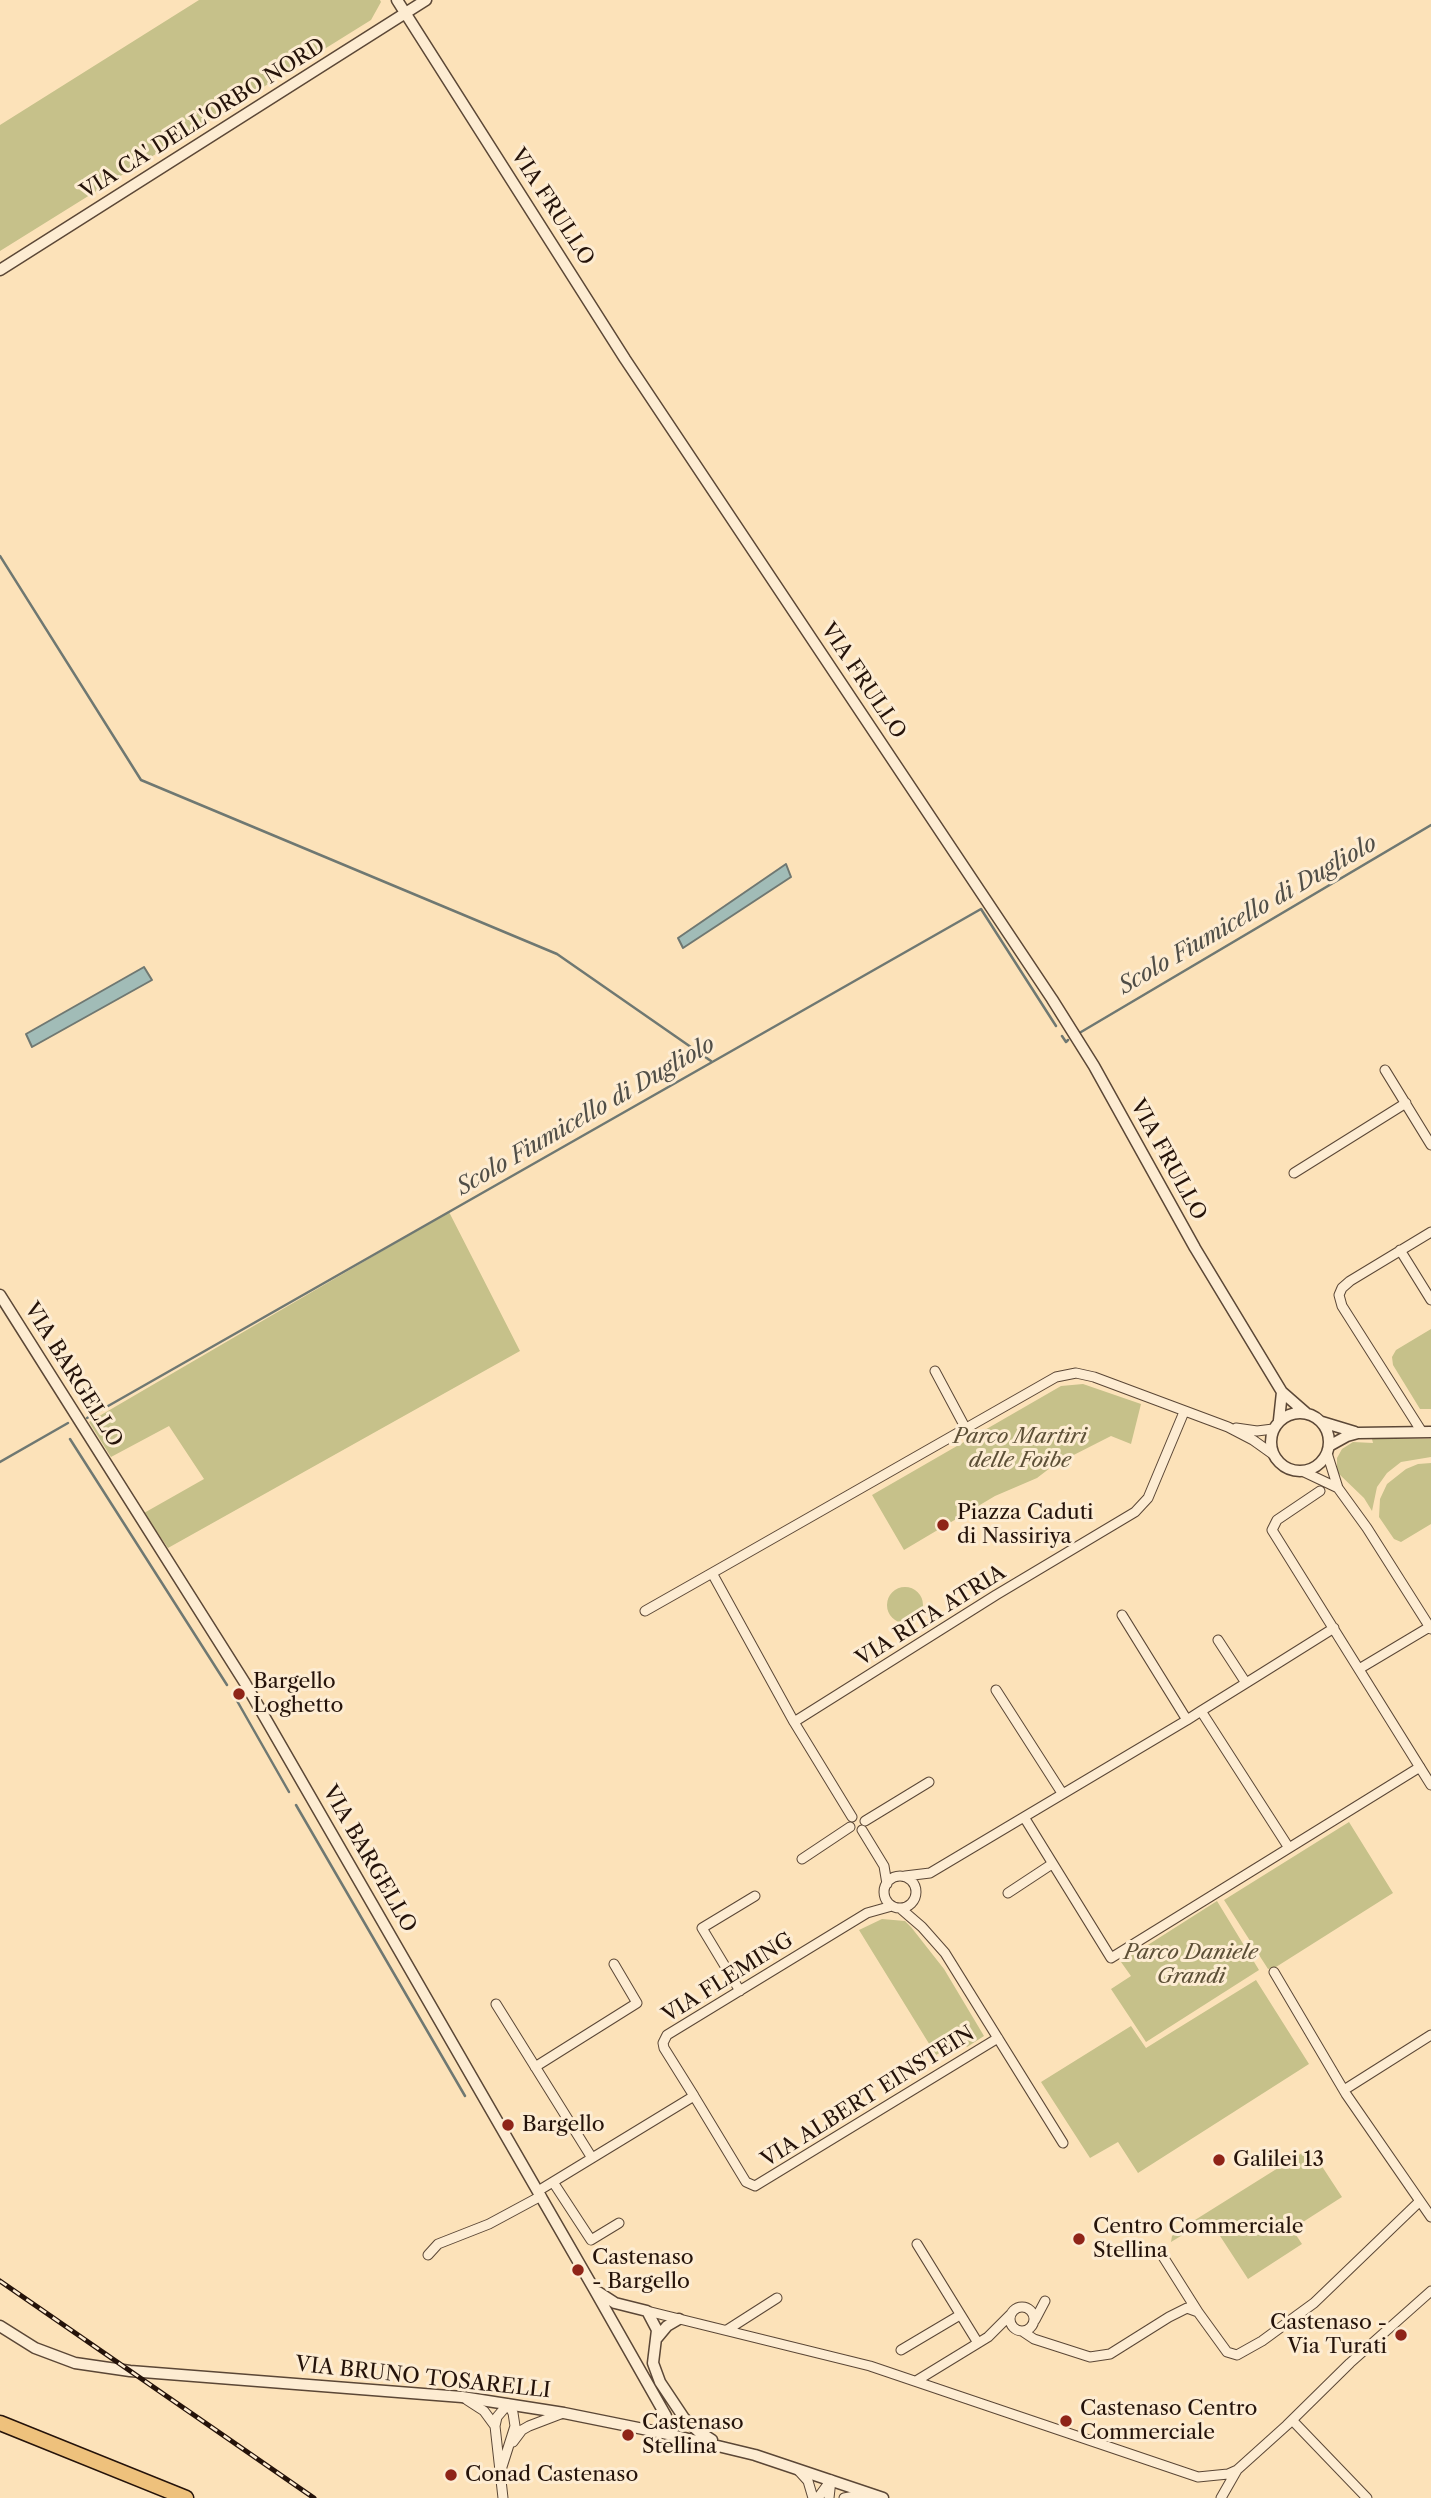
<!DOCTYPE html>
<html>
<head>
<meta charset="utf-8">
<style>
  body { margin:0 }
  canvas { display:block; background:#fce2b9 }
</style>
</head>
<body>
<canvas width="1431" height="2498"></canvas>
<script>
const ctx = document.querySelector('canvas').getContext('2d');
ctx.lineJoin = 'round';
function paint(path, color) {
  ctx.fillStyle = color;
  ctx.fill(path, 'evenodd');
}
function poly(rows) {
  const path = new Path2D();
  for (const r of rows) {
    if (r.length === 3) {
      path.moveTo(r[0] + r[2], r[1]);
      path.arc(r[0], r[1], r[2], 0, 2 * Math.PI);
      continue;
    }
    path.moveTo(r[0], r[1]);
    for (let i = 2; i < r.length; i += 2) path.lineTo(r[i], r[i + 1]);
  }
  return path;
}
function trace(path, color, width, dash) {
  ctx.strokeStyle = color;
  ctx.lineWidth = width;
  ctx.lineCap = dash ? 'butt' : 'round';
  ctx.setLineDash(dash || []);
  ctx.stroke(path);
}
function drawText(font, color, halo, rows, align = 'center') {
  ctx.font = font + ' "Libre Caslon Text",serif';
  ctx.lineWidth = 6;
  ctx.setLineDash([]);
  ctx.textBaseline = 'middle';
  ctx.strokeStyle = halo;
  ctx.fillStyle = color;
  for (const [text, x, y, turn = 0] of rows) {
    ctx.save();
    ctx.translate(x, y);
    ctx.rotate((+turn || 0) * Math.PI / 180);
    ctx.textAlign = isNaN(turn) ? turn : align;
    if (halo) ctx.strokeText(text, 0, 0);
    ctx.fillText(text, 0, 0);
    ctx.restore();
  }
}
paint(poly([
  [199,0,380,0,381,2,371,20,0,251,0,125],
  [449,1212,520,1351,168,1548,144,1513,204,1479,169,1426,111,1457,89,1422],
  [1431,1329,1431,1409,1420,1409,1393,1365,1392,1357,1396,1350],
  [1083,1384,1141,1404,1131,1444,1111,1436,1054,1465,1037,1478,995,1496,904,1550,872,1495,1061,1386],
  [1372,1439,1431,1439,1431,1457,1401,1462,1387,1473,1377,1487,1372,1511,1364,1498,1339,1474,1337,1469,1337,1458,1342,1449,1353,1442,1373,1443],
  [1431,1463,1431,1524,1401,1542,1394,1539,1379,1517,1380,1499,1387,1484,1406,1469,1418,1464],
  [905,1605,18],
  [1349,1822,1393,1893,1276,1967,1268,1969,1224,1900],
  [1217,1901,1259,1970,1146,2042,1111,1989,1131,1976,1121,1962],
  [882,1919,905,1921,911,1927,944,1969,984,2036,967,2047,962,2040,936,2055,859,1930],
  [1256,1980,1309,2064,1138,2173,1118,2142,1090,2158,1041,2082,1131,2026,1146,2048],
  [1310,2148,1342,2197,1292,2229,1302,2244,1248,2279,1209,2219,1171,2242,1172,2236,1179,2230]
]), '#c6c18a');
const water = poly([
  [786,864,791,877,683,948,678,938,786,864],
  [144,967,152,980,32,1047,26,1034,144,967]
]);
paint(water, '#a1bcb7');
trace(water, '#6f7872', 2);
trace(poly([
  [0,556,141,780,557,954,711,1061],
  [1081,1032,1431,825],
  [1062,1036,1066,1042,1068,1040],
  [87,1418,981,909,1056,1026],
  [70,1439,227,1685],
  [0,1462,68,1423],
  [236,1699,289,1792],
  [296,1805,465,2096]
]), '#6f7872', 2.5);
const minor = poly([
  [1385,1070,1431,1145],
  [1294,1173,1406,1103],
  [1400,1250,1431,1300],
  [935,1371,966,1429],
  [1236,1428,1257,1431,1273,1429],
  [1422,1432,1342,1306,1339,1295,1342,1288,1350,1281,1431,1232],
  [1327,1453,1338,1488,1367,1528,1431,1629],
  [1302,1471,1338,1488],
  [1320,1491,1277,1520,1272,1530,1431,1785],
  [712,1573,1056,1377,1076,1373,1094,1377,1228,1427,1253,1440,1274,1455],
  [645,1611,712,1573,794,1722,852,1817],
  [1122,1615,1187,1720],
  [1218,1640,1246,1683],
  [1359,1669,1431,1626],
  [996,1690,1062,1793],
  [1201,1711,1289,1848,1111,1958,1024,1817,1187,1720,1201,1711,1259,1675,1334,1628],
  [794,1722,996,1595,1135,1512,1148,1498,1184,1412],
  [865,1821,929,1782],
  [862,1830,884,1866,887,1884],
  [1289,1848,1420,1767],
  [802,1859,850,1827],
  [900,1892,16],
  [905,1876,930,1873,1024,1817],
  [1008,1893,1052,1864],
  [900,1908,922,1927,945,1953,1063,2143],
  [1274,1972,1346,2094,1431,2217],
  [740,1991,702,1928,755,1896],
  [496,2004,592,2158],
  [535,2067,637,2003,614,1964],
  [1344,2090,1431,2035],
  [694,2096,664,2048,663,2043,667,2035,867,1913,892,1906],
  [553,2182,591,2240,619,2223],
  [538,2191,694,2096,746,2182,755,2186,998,2038],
  [917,2244,978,2343],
  [428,2255,438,2244,489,2224,541,2196],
  [1162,2255,1198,2312],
  [1022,2319,12],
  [647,2311,870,2366,1198,2477,1228,2474,1237,2470,1287,2425,1350,2363,1431,2291],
  [1035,2320,1045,2301],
  [727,2330,777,2298],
  [1022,2331,1034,2339,1090,2357,1110,2354,1169,2317,1187,2308,1198,2312,1227,2352,1237,2355,1262,2341,1314,2303,1420,2201],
  [901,2350,960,2315],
  [916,2381,988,2337,1011,2314],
  [467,2400,484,2411,495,2426],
  [1292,2420,1367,2498],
  [513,2442,522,2430,529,2426,563,2413],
  [501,2470,515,2426,513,2413,508,2404,497,2417,495,2426,503,2498],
  [798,2470,808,2481,813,2498],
  [818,2498,831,2480],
  [829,2498,831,2480],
  [844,2498,866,2494],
  [1221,2498,1237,2470]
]);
const tertiary = poly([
  [397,0,625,359,1052,999,1094,1066,1195,1248,1282,1392,1306,1413],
  [0,270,426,0],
  [0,1295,245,1683,594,2289,666,2416,668,2434],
  [1300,1442,29],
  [1279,1420,1282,1392],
  [1322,1422,1355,1432],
  [1329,1446,1347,1436,1358,1433,1431,1432],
  [598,2292,615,2303,647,2311,657,2330,653,2363,660,2382,684,2418,698,2431,712,2440],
  [0,2326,35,2348,75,2363,130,2371,462,2397,564,2413,668,2434,755,2455,883,2498],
  [657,2338,667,2326,679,2319]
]);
const primary = poly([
  [0,2423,186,2498]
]);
trace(minor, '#5b4736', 11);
trace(tertiary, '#5b4736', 13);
trace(primary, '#25130a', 17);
trace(minor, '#fdecd2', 9);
trace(tertiary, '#fdecd2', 10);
trace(primary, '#eec17c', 14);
const rail = poly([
  [0,2281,314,2498]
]);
trace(rail, '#25130a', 5);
trace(rail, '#fdecd2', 2.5, [8]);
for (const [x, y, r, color] of [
  [943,1525,7,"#8f2418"],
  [239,1694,7,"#8f2418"],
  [508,2125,7,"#8f2418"],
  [1219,2160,7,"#8f2418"],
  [1079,2239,7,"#8f2418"],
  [578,2270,7,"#8f2418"],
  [1401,2335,7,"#8f2418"],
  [1066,2421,7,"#8f2418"],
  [628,2435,7,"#8f2418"],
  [451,2475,7,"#8f2418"]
]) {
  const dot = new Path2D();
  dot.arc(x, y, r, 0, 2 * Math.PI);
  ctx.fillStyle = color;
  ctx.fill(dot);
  trace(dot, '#fdecd2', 2.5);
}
drawText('21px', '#25130a', '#fdecd2', [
  ["VIA CA' DELL'ORBO NORD",203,119,-32],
  ["VIA FRULLO",552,207,57],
  ["VIA FRULLO",863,681,56],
  ["VIA FRULLO",1168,1160,61],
  ["VIA BARGELLO",73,1375,58],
  ["VIA RITA ATRIA",931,1616,-32],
  ["VIA BARGELLO",369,1859,60],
  ["VIA FLEMING",728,1978,-32],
  ["VIA ALBERT EINSTEIN",868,2097,-32],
  ["VIA BRUNO TOSARELLI",423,2378,6]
]);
drawText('italic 21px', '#5d5037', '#fdecd2', [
  ["Parco Martiri",1020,1437],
  ["delle Foibe",1020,1461],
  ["Parco Daniele",1191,1953],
  ["Grandi",1191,1977]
]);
drawText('21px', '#25130a', '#fdecd2', [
  ["Piazza Caduti",957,1513],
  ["di Nassiriya",957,1537],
  ["Bargello",253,1682],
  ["Loghetto",253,1706],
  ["Bargello",522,2125],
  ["Galilei 13",1233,2160],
  ["Centro Commerciale",1093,2227],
  ["Stellina",1093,2251],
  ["Castenaso",592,2258],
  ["- Bargello",592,2282],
  ["Castenaso -",1387,2323,"right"],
  ["Via Turati",1387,2347,"right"],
  ["Castenaso Centro",1080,2409],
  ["Commerciale",1080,2433],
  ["Castenaso",642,2423],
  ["Stellina",642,2447],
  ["Conad Castenaso",465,2475]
], 'left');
drawText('italic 23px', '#504e47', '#fdecd2', [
  ["Scolo Fiumicello di Dugliolo",1248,915,-30],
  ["Scolo Fiumicello di Dugliolo",586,1116,-30]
]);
</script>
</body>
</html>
